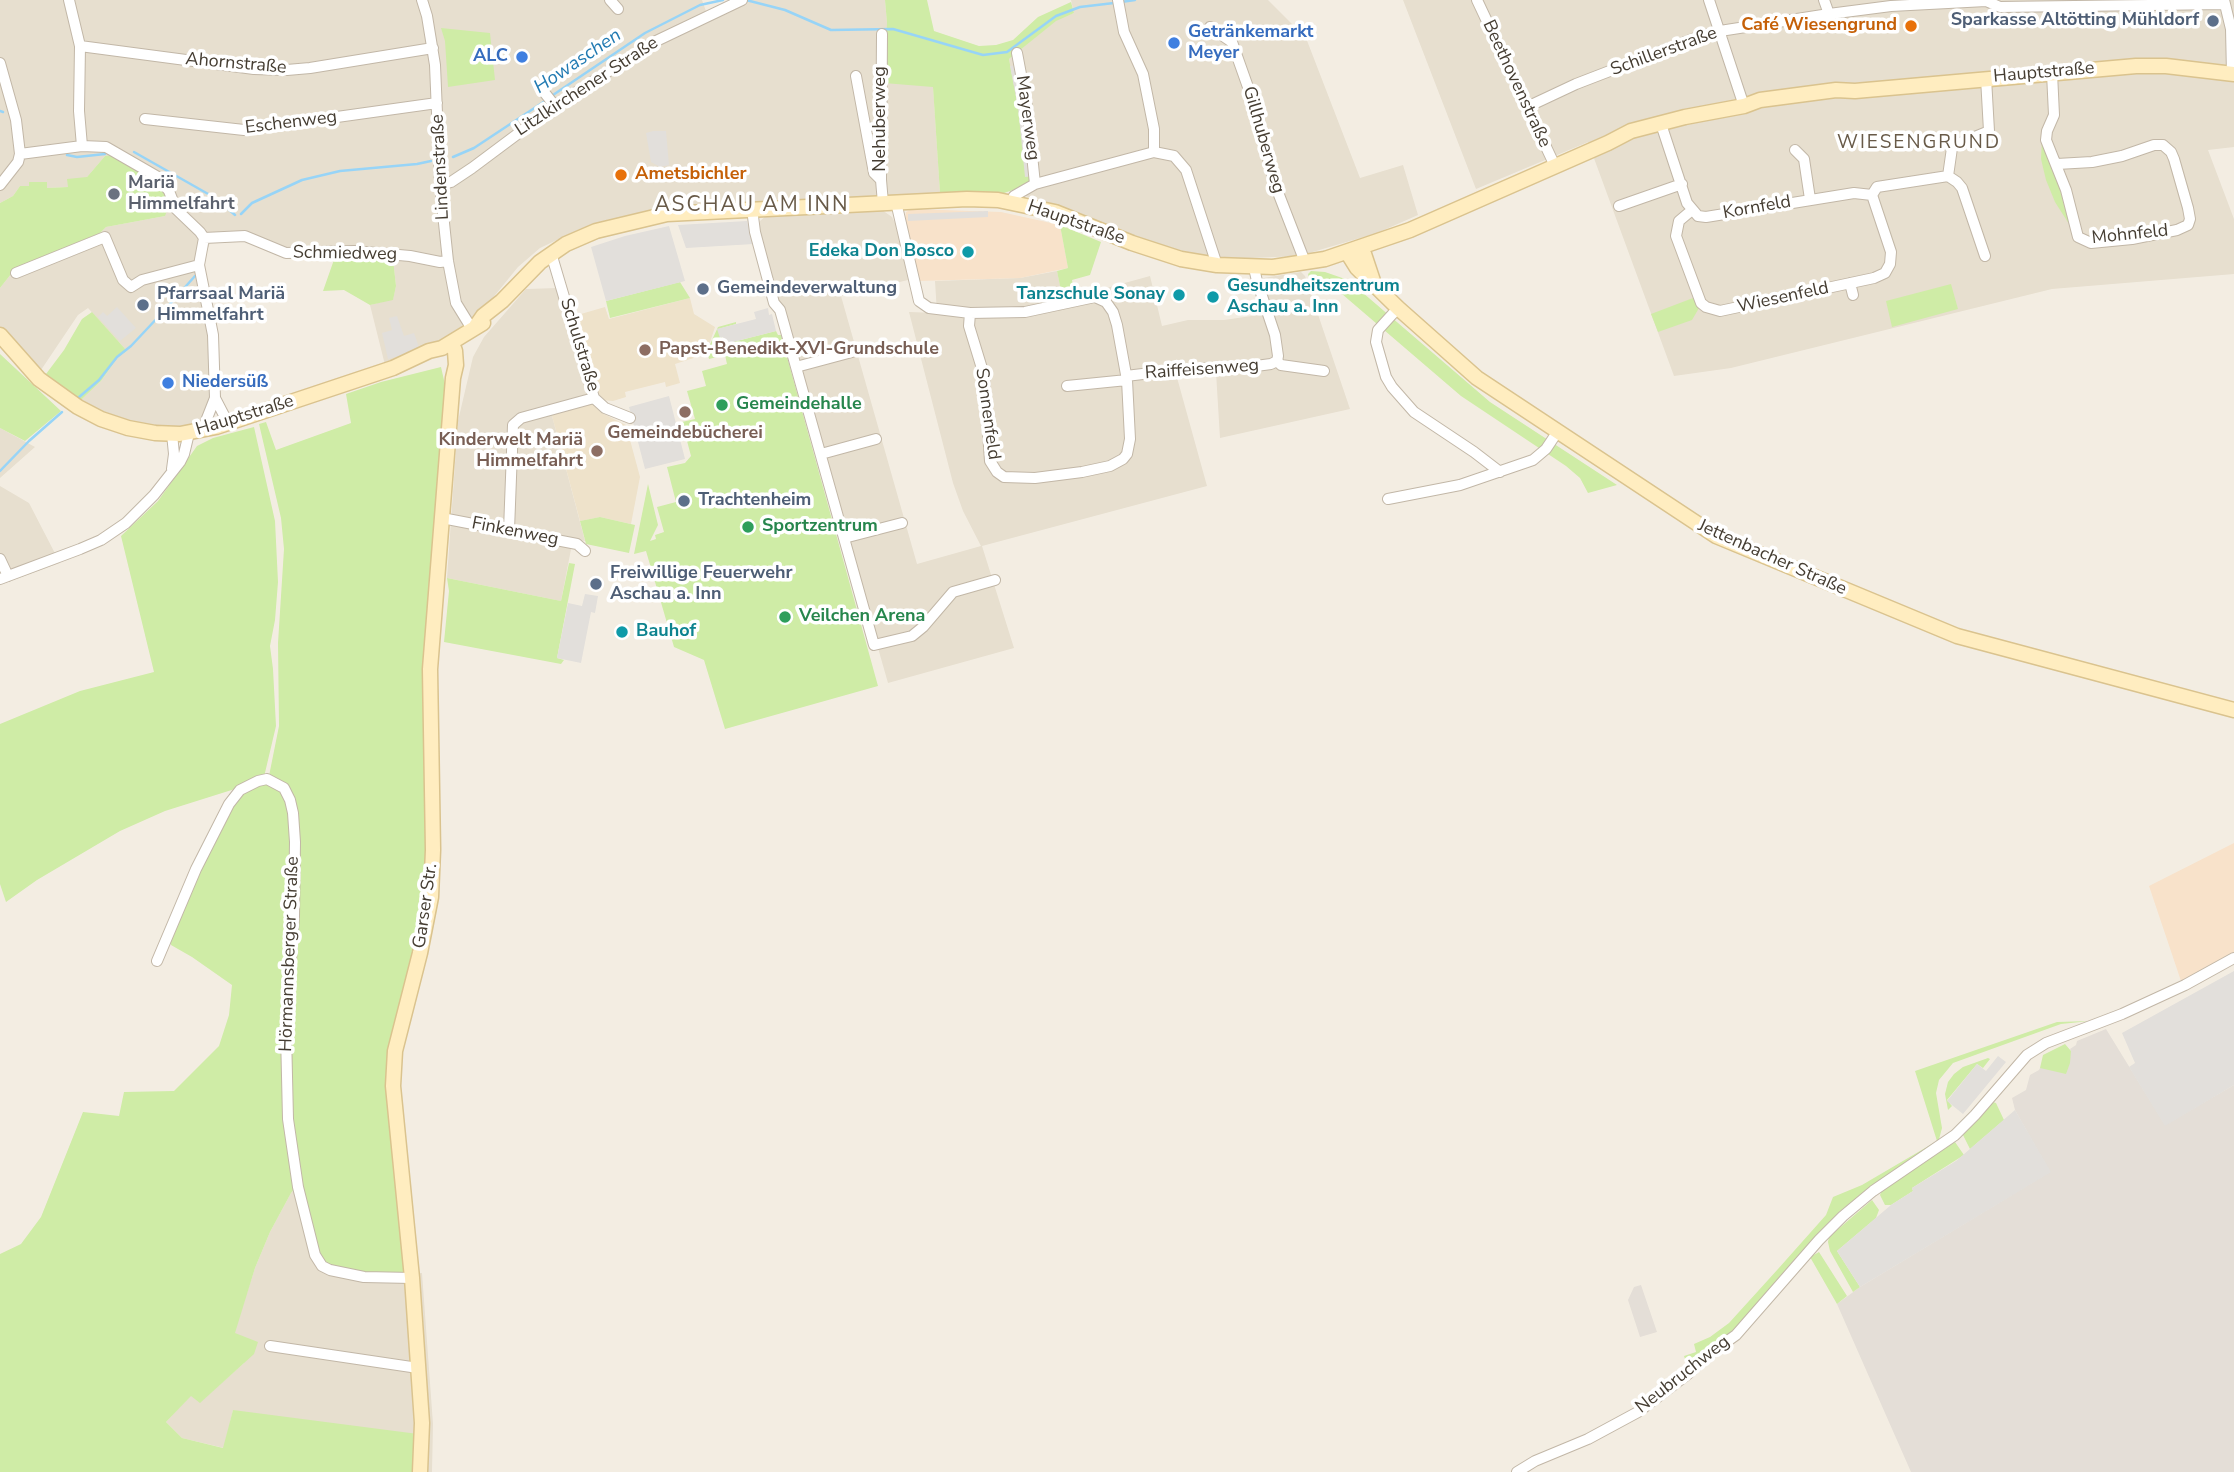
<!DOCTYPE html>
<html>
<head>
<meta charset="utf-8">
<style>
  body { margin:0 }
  canvas { display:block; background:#f3ede2 }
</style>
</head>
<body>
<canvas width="2234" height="1472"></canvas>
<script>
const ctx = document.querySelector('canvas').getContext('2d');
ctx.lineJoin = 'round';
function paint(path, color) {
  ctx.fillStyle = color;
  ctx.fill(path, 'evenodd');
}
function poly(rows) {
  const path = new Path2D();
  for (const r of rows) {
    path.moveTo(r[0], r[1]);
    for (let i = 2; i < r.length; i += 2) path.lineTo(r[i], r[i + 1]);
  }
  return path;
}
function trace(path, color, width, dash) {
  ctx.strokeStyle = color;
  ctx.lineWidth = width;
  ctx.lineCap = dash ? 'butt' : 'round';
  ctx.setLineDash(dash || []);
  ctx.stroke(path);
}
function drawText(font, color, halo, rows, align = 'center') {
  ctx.font = font + ' "Nunito Sans",sans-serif';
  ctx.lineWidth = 7;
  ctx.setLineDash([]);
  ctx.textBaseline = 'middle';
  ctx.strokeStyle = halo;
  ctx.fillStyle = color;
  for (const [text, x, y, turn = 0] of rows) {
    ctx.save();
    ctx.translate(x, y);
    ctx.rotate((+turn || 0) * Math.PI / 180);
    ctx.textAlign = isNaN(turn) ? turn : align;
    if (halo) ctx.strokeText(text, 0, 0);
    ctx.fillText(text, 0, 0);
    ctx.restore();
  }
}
paint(poly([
  [0,0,702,0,707,14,737,0,885,0,887,23,933,86,940,193,679,207,610,219,580,229,540,248,518,267,487,305,451,335,385,365,370,305,393,299,396,286,393,259,354,254,299,257,276,254,241,239,213,240,210,243,198,274,208,332,210,395,204,415,194,427,186,429,139,425,106,414,81,400,101,381,118,357,127,351,88,308,78,315,41,370,23,356,0,326,0,288,15,269,100,233,106,227,165,216,105,156,87,177,68,187,47,188,29,182,29,186,20,186,13,196,0,203],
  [1071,0,1268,0,1306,38,1360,178,1403,165,1418,215,1377,233,1299,256,1227,259,1188,254,1162,246,1053,204,1025,196,1030,176,1025,177,1018,107,1009,59,1056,20,1074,13],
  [1403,0,2234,0,2234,147,2208,150,2234,219,2234,274,2052,289,1731,368,1674,376,1588,142,1476,189],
  [882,210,892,217,897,227,908,280,841,296,917,564,981,546,963,511,953,483,909,312,937,313,935,281,1020,278,1057,271,1063,300,1150,276,1162,326,1188,320,1224,320,1272,313,1263,278,1301,272,1305,276,1350,409,1220,438,1216,372,1176,374,1207,486,982,546,1014,648,888,683,758,228,760,221,766,216],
  [558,288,590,402,551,412,585,541,573,539,561,601,447,578,458,421,473,357,484,337,526,289],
  [0,428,35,447,0,478],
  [0,486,29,503,60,563,0,585],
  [296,1187,406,1273,422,1273,433,1424,432,1472,416,1472,233,1410,224,1448,182,1438,166,1422,191,1395,200,1402,244,1363,234,1333,255,1268,270,1232,291,1193]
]), '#e7dfcf');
paint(poly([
  [912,209,1001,212,1060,225,1068,268,1020,278,919,281,905,219,906,212],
  [2234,843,2234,952,2181,981,2149,886]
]), '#f8e2ca');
paint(poly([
  [2106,1029,2165,1125,2234,1085,2234,1472,1911,1472,1837,1304,1860,1287,2050,1172,2015,1110,2012,1098,2026,1090,2030,1075,2039,1070,2040,1068,2045,1068,2071,1051,2070,1049,2076,1045,2077,1041],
  [1641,1285,1657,1332,1640,1337,1628,1300,1634,1287]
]), '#e4ded7');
paint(poly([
  [690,298,694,314,715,327,710,342,700,356,675,364,680,383,666,387,665,382,625,392,626,397,613,401,602,400,595,393,574,316,605,307,609,319],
  [590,402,602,413,626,425,640,477,631,524,600,517,580,521,551,412]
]), '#eee2ca');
paint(poly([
  [885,0,927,0,934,31,979,46,996,45,1013,40,1038,17,1071,2,1074,13,1056,21,1009,59,1031,176,1028,185,1004,193,940,193,933,87,884,83,887,23],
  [441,28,490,33,495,80,448,87,445,41],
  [2042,138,2053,162,2069,224,2055,202,2046,180,2041,159],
  [113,155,156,180,167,193,170,203,165,216,106,227,100,233,15,269,0,288,0,203,13,196,20,186,29,186,29,182,47,182,47,188,68,187,67,179,87,177,105,156],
  [1060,225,1101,242,1090,275,1072,280,1075,298,1063,301,1057,271,1068,268],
  [336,254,393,259,396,286,393,300,370,305,344,290,323,291],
  [1311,271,1325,272,1348,280,1490,402,1617,485,1588,493,1580,478,1566,466,1461,396,1335,288,1324,285,1312,289,1308,274],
  [680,282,690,298,610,318,606,301],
  [1951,284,1958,309,1892,327,1886,301],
  [1693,298,1699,308,1692,320,1658,332,1651,314],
  [92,312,127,351,118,357,101,381,81,400,46,374,64,350,82,319],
  [736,322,736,324,718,329,725,344,776,331,778,335,781,335,878,686,725,729,704,660,674,647,646,551,634,554,648,484,658,525,650,541,656,539,655,535,664,532,657,507,676,502,667,467,685,463,691,456,682,422,695,419,687,391,706,386,702,371,727,364,725,355,709,359,707,351,718,327],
  [0,354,61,411,25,441,0,428],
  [441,367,446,389,426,896,387,1087,389,1121,406,1273,364,1275,324,1264,318,1254,296,1158,289,1082,293,799,269,776,279,726,278,643,284,549,281,518,259,424,266,422,276,450,351,423,346,394,381,382],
  [254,427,275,521,278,582,275,620,270,646,273,669,276,726,264,777,238,788,165,811,120,831,37,880,6,902,0,884,0,724,80,691,154,672,121,536,158,501,197,446,213,438],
  [600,517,635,525,629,553,586,544,580,521],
  [569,563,575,564,557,658,564,660,561,664,444,642,449,591,447,578,561,601],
  [266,783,282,790,288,800,293,842,284,1032,296,1187,291,1193,270,1232,255,1268,235,1333,258,1342,254,1354,200,1403,191,1396,166,1422,182,1438,223,1448,233,1410,418,1434,416,1472,0,1472,0,1254,21,1244,41,1217,83,1112,119,1116,124,1092,174,1091,219,1046,229,1015,232,985,192,957,171,945,171,941,219,828,241,793,250,787],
  [2090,1021,2061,1024,1953,1063,1939,1080,1936,1093,1942,1128,1938,1143,1888,1174,1840,1211,1821,1230,1759,1305,1733,1332,1692,1361,1685,1359,1684,1356,1696,1352,1694,1344,1710,1337,1729,1323,1778,1269,1826,1215,1833,1197,1862,1185,1937,1141,1915,1071,2057,1022],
  [2065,1044,2071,1051,2070,1063,2066,1074,2040,1068,2043,1055],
  [1988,1058,1990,1059,1983,1068,1977,1064,1947,1100,1952,1106,1948,1110,1945,1094,1948,1082,1954,1074,1963,1067],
  [1993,1102,1996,1103,2004,1120,1970,1149,1963,1135],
  [1955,1142,1964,1155,1912,1188,1913,1191,1891,1205,1885,1205,1880,1195,1882,1190],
  [1872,1200,1879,1210,1876,1218,1837,1251,1860,1287,1853,1292,1830,1251,1828,1242,1829,1237],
  [1819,1252,1847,1296,1837,1304,1810,1257]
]), '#cfeca6');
paint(poly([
  [1020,65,1035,176,1025,177,1018,107,1010,66],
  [653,131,666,131,669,165,660,167,651,162,646,133],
  [988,211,988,217,908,221,908,214],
  [747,221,754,244,686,248,678,225],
  [669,226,685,281,606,301,591,247,625,236],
  [117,307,136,328,120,341,98,317,103,312,107,316],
  [768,308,769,315,772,314,776,331,725,344,723,337,720,338,717,329,756,319,754,312],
  [397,316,404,336,414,333,420,350,388,359,382,333,392,330,389,318],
  [669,396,685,459,645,469,629,407],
  [585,594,598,596,595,613,591,612,581,663,557,658,568,603,582,606],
  [2234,971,2234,1085,2165,1126,2129,1067,2135,1063,2122,1033],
  [1998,1056,2006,1062,1963,1114,1947,1101,1977,1064,1986,1071],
  [2015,1110,2051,1172,1860,1287,1837,1251,1891,1205,1913,1191,1912,1188,1956,1161]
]), '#e2dfdb');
trace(poly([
  [746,0,785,10,831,30,893,29,983,55,1007,52,1056,16,1080,7,1114,3],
  [1121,2,1135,0],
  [550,97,645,33,700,5,723,0],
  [0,111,3,112],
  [134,152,217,199,235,215],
  [67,155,77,157,105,154],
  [453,157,474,148,545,101],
  [241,214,252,203,302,180,340,171,417,164,431,161],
  [78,398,99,380,117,357,131,346,161,314,195,276],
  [0,471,29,441,62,412]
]), '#97d4f7', 2.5);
const street = poly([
  [69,0,80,46,79,111,82,146],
  [422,0,427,16,435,65,440,185,448,261,456,303,472,329],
  [610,0,618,9],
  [1118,0,1124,32,1143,74,1154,129,1154,152],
  [1477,0,1555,166],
  [1709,0,1744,106],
  [1824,0,1829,14],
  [2224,0,2231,29,2232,74],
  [1210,27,1232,42,1254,104,1274,182,1305,262],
  [882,34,881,180,883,203],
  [80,46,254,69,287,70,310,68,433,48],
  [1017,53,1027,106,1035,184],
  [0,63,16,120,20,154,18,162,0,185],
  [2052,73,2054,115,2047,131,2046,140,2066,190,2078,237,2091,243,2132,239,2177,230,2188,225,2190,219,2188,208,2174,159,2171,152,2163,145,2154,145,2122,156,2092,162,2057,164],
  [856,76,874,173,881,180],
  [544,92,555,106],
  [1527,107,1576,84,1698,37,1720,31,1829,14,1891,6,1986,1,2000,7,2225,4],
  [145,119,244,130,437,103],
  [1661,124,1687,203,1698,216,1706,217,1854,193,1872,195,1877,187,1948,176,1957,182,1962,188,1985,256],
  [1795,150,1804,159,1810,199],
  [20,154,82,146,106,147,158,177,169,191,176,209,200,232,204,238,199,265,213,335,215,398,202,431],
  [1948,176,1952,148,1955,145,1989,131,1986,78],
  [440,185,451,182,472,168,555,106,652,43,742,0],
  [896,202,919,301,929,308,970,313],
  [1011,202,1014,196,1035,184,1154,152,1174,156,1186,170,1217,265],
  [1619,206,1682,184],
  [752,209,755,232,774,303,780,310,874,645,912,636,923,627,953,592,995,580],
  [1692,210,1679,221,1676,236,1701,303,1706,307,1720,311,1874,278,1885,273,1890,264,1891,252,1872,195],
  [204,238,245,236,286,253,354,251,410,256,440,262,448,261],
  [551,253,594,398,605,408,630,418],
  [16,273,105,237,123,280,131,287,142,280,199,265],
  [1850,283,1853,295],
  [1095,297,1106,302,1113,312,1117,325,1127,380,1130,439,1127,454,1123,459,1110,466,1082,472,1035,478,1004,477,997,472,990,461,984,375,969,326,970,313,1025,312,1095,297],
  [1398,308,1378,330,1376,342,1386,377,1392,387,1414,412,1474,452,1500,472],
  [1277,361,1281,365,1324,371],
  [796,367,852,352],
  [1126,376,1176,370,1256,366,1271,364,1277,361,1278,356,1275,335,1257,281,1254,268],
  [1067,386,1127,380],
  [215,398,228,423],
  [172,434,174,454,172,469],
  [821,454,876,439],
  [1388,499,1460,485,1533,460,1546,449,1558,431],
  [442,518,577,544,585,551],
  [509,530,513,425,521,418,594,398],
  [844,538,902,523],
  [0,559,8,576],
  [0,579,80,549,101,540,126,523,154,495,180,462,184,454,189,433],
  [157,961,196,869,229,804,240,790,258,781,267,779,284,788,290,800,293,813,295,842,294,916,286,1033,288,1119,298,1187,315,1255,322,1266,330,1270,364,1277,412,1278],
  [270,1346,418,1368],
  [1517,1472,1535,1461,1588,1439,1638,1412,1688,1374,1708,1355,1736,1335,1819,1240,1843,1216,1873,1191,1955,1135,1975,1115,2027,1055,2046,1043,2122,1014,2185,985,2234,958]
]);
const secondary = poly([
  [1362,248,1373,281],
  [1347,252,1357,268,1398,308,1477,378,1716,536,1957,636,2234,710],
  [476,326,483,316,502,301,540,262,566,244,596,231,667,214,967,199,998,200,1055,212,1132,243,1181,259,1217,265,1273,267,1325,259,1410,230,1608,143,1631,131,1685,117,1744,106,1760,100,1836,90,1855,91,2136,66,2166,66,2234,74],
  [0,335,39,379,78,407,101,419,128,428,155,433,180,434,216,427,393,368,429,351,442,348,483,323],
  [420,1472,422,1423,412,1278,393,1086,395,1051,420,953,431,897,433,850,430,669,453,378,456,365,455,351,452,343]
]);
trace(street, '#c2b7a7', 12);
trace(secondary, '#dac38e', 17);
trace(street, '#fff', 10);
trace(secondary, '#ffedc0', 14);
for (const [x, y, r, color] of [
  [2213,21,7,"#5c6f8a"],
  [1911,26,7,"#e8710a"],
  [1174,43,7,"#3f7fe0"],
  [522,57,7,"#3f7fe0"],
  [621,175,7,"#e8710a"],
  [114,194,7,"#6b7280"],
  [968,252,7,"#0f9aa8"],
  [703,289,7,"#5c6f8a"],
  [1179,295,7,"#0f9aa8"],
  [1213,297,7,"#0f9aa8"],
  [143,305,7,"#5c6f8a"],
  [645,350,7,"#8d6e63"],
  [168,383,7,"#3f7fe0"],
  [722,405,7,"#2e9e5b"],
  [685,412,7,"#8d6e63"],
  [597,451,7,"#8d6e63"],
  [684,501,7,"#5c6f8a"],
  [748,527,7,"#2e9e5b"],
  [596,584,7,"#5c6f8a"],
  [785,617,7,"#2e9e5b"],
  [622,632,7,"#0f9aa8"]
]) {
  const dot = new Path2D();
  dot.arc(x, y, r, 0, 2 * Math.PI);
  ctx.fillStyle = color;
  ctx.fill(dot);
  trace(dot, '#fff', 2.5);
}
drawText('bold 18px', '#4e5e75', '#fff', [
  ["Sparkasse Altötting Mühldorf",2199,21,"right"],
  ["Gemeindeverwaltung",717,289],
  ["Pfarrsaal Mariä",157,295],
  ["Himmelfahrt",157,316],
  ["Trachtenheim",698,501],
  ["Freiwillige Feuerwehr",610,574],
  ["Aschau a. Inn",610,595]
], 'left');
drawText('bold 18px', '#c56008', '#fff', [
  ["Café Wiesengrund",1897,26],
  ["Ametsbichler",635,175,"left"]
], 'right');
drawText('bold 18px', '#366cbe', '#fff', [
  ["Getränkemarkt",1188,33],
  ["Meyer",1188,54],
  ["ALC",508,57,"right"],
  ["Niedersüß",182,383]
], 'left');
drawText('18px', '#453d32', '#fff', [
  ["Schillerstraße",1664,52,-20],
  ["Ahornstraße",236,64,5],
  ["Hauptstraße",2044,73,-5],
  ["Beethovenstraße",1516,84,65],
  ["Litzlkirchener Straße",587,87,-33],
  ["Mayerweg",1027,118,82],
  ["Nehuberweg",881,119,-90],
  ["Eschenweg",291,123,-7],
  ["Gillhuberweg",1263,140,74],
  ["Lindenstraße",441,167,-93],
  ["Kornfeld",1757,208,-10],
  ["Hauptstraße",1076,223,19],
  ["Mohnfeld",2130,235,-6],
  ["Schmiedweg",345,254,1],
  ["Wiesenfeld",1783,298,-12],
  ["Schulstraße",579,345,73],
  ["Raiffeisenweg",1202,370,-4],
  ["Sonnenfeld",987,414,82],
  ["Hauptstraße",245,416,-17],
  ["Finkenweg",515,532,11],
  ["Jettenbacher Straße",1772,558,24],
  ["Garser Str.",426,906,-82],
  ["Hörmannsberger Straße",290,954,-88],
  ["Neubruchweg",1683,1375,-38]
]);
drawText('bold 18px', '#5b616d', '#fff', [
  ["Mariä",128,184],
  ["Himmelfahrt",128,205]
], 'left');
drawText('bold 18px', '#0d838f', '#fff', [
  ["Edeka Don Bosco",954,252],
  ["Gesundheitszentrum",1227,287,"left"],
  ["Aschau a. Inn",1227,308,"left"],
  ["Tanzschule Sonay",1165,295],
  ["Bauhof",636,632,"left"]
], 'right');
drawText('bold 18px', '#785e54', '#fff', [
  ["Papst-Benedikt-XVI-Grundschule",659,350],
  ["Gemeindebücherei",685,434,"center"],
  ["Kinderwelt Mariä",583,441,"right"],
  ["Himmelfahrt",583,462,"right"]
], 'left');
drawText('bold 18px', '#27864d', '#fff', [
  ["Gemeindehalle",736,405],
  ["Sportzentrum",762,527],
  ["Veilchen Arena",799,617]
], 'left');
drawText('italic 19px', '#217ab2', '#fff', [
  ["Howaschen",578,62,-34]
]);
ctx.letterSpacing = '2px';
drawText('19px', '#685a48', '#fff', [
  ["WIESENGRUND",1919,143]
]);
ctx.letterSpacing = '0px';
ctx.letterSpacing = '2px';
drawText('21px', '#685a48', '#fff', [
  ["ASCHAU AM INN",752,206]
]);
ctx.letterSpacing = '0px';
</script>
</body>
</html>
